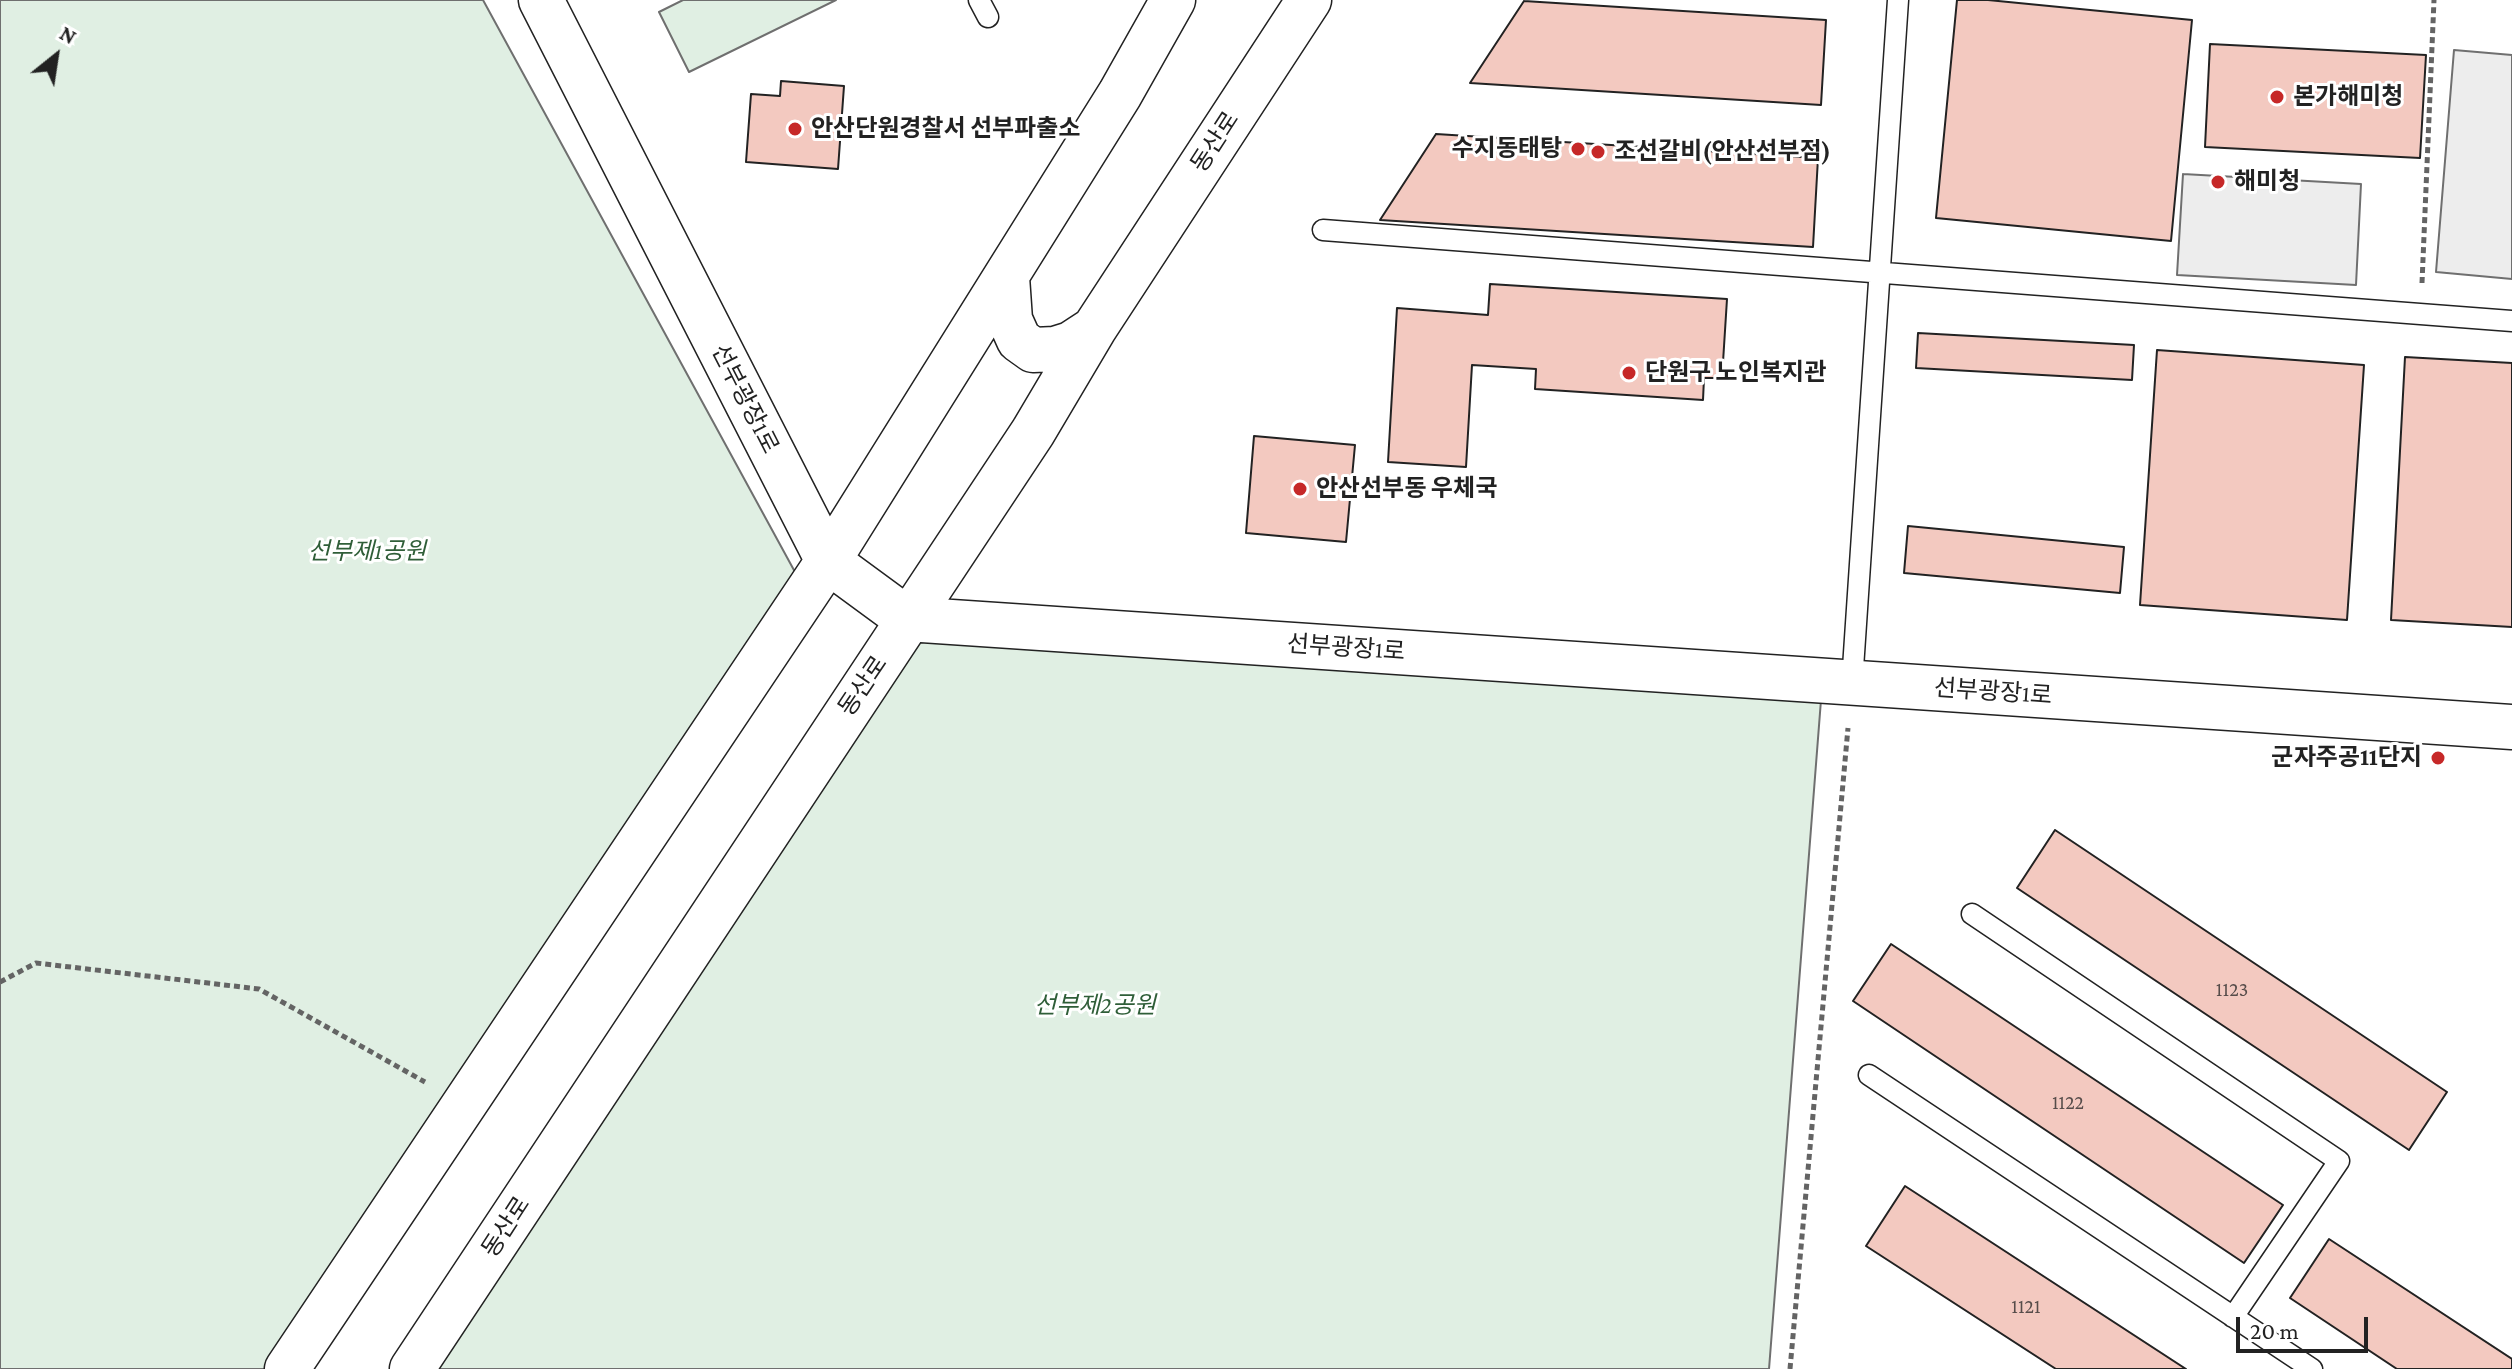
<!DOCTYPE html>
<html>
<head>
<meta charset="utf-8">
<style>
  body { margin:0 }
  #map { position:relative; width:2512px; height:1369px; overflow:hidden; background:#fff; font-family:"Crimson Pro",serif }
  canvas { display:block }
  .north { position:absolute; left:16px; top:16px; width:80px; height:80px; -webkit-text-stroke:6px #fff; paint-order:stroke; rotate:30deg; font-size:22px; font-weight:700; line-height:32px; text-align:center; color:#222 }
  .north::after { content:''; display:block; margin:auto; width:28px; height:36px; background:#222; clip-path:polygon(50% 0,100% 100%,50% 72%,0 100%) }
  .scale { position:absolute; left:2236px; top:1317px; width:132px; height:36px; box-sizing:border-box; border:4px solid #222; border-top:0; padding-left:10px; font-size:24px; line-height:28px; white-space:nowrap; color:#222; -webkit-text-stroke:6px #fff; paint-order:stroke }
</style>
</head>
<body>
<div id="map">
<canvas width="2512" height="1369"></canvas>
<div class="north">N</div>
<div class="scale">20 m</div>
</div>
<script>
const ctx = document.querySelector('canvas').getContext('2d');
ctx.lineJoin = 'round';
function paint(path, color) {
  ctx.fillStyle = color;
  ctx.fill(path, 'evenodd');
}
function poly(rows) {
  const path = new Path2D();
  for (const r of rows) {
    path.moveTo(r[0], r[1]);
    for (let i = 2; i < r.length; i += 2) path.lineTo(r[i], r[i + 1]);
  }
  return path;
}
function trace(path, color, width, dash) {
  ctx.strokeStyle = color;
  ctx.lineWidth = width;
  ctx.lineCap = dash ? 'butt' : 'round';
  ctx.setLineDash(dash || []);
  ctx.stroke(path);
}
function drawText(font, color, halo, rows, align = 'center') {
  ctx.font = font + ' "Crimson Pro","Noto Sans KR",serif';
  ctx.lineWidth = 6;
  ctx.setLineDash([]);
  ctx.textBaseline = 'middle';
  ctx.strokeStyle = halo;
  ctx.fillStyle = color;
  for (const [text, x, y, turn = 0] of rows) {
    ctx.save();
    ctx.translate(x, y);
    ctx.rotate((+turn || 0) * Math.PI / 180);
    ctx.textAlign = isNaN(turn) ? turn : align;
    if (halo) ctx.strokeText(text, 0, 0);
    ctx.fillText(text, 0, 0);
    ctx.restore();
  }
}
const green = poly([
  [0,0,483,0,795,572,267,1369,0,1369,0,0],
  [683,0,836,0,689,72,659,12,683,0],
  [908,633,1822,687,1769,1369,422,1369,908,633]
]);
paint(green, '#e0efe3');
trace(green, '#6f6f6f', 2);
const parking = poly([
  [2454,50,2512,55,2512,279,2436,272,2454,50],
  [2183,174,2361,184,2356,285,2177,275,2183,174]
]);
paint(parking, '#ededed');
trace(parking, '#6f6f6f', 2);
const building = poly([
  [1957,0,1988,0,2192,20,2171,241,1936,218,1957,0],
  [1524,1,1826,20,1821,105,1470,83,1524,1],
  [2210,44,2426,55,2420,158,2205,147,2210,44],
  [781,81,844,86,838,169,746,162,751,94,780,96,781,81],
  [1436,134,1818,158,1813,247,1380,220,1436,134],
  [1490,284,1727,299,1722,378,1704,378,1703,400,1535,389,1536,369,1472,365,1466,467,1388,462,1397,308,1488,315,1490,284],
  [1918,333,2134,345,2132,380,1916,368,1918,333],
  [2157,350,2364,365,2347,620,2140,605,2157,350],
  [2405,357,2512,363,2512,627,2391,620,2405,357],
  [1254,436,1355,445,1346,542,1246,533,1254,436],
  [1908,526,2124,547,2120,593,1904,573,1908,526],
  [2055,830,2447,1092,2409,1150,2017,888,2055,830],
  [1891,944,2283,1205,2244,1263,1853,1001,1891,944],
  [1905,1186,2186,1369,2056,1369,1866,1246,1905,1186],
  [2329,1239,2512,1359,2512,1369,2397,1369,2290,1298,2329,1239]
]);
paint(building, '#f3c9c0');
trace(building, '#222', 2);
const service = poly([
  [979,0,988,17],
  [1323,230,2512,321],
  [1852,683,1898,0],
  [1972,914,2339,1161,2233,1317],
  [1869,1075,2312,1369]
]);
const tertiary = poly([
  [541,0,828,561,907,619,2512,727],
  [1007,277,1010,320,1019,340,1033,350,1055,349,1071,344,1094,329],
  [287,1369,828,561,1120,94,1173,0],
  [412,1369,1033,432,1094,329,1309,0]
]);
trace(service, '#222', 23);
trace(tertiary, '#222', 47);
trace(poly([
  [2422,283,2434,0],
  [0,982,36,963,259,989,425,1082],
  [1790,1369,1848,728]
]), '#646464', 5, [6, 4]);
trace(service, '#fff', 20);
trace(tertiary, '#fff', 44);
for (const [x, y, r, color] of [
  [2277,97,8,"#c62828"],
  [795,129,8,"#c62828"],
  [1578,149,8,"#c62828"],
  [1598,152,8,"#c62828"],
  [2218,182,8,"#c62828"],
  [1629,373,8,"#c62828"],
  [1300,489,8,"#c62828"],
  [2438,758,8,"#c62828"]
]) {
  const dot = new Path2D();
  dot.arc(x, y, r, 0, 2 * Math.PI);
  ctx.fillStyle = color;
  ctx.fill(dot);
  trace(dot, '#fff', 3);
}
drawText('20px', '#564c4a', null, [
  ["1123",2232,990],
  ["1122",2068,1103],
  ["1121",2026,1307]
]);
drawText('bold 24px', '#222', '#fff', [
  ["본가해미청",2293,97],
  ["안산단원경찰서 선부파출소",811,129],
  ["수지동태탕",1562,149,"right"],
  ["조선갈비(안산선부점)",1614,152],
  ["해미청",2234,182],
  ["단원구 노인복지관",1645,373],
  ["안산선부동 우체국",1316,489],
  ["군자주공11단지",2422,758,"right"]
], 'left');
drawText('24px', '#222', '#fff', [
  ["동산로",1215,142,-57],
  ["선부광장1로",745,399,63],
  ["선부광장1로",1346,648,4],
  ["동산로",863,686,-56],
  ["선부광장1로",1993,692,4],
  ["동산로",506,1227,-57]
]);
drawText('italic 24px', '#2f5e38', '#fff', [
  ["선부제1공원",367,552],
  ["선부제2공원",1095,1006]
]);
</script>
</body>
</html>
